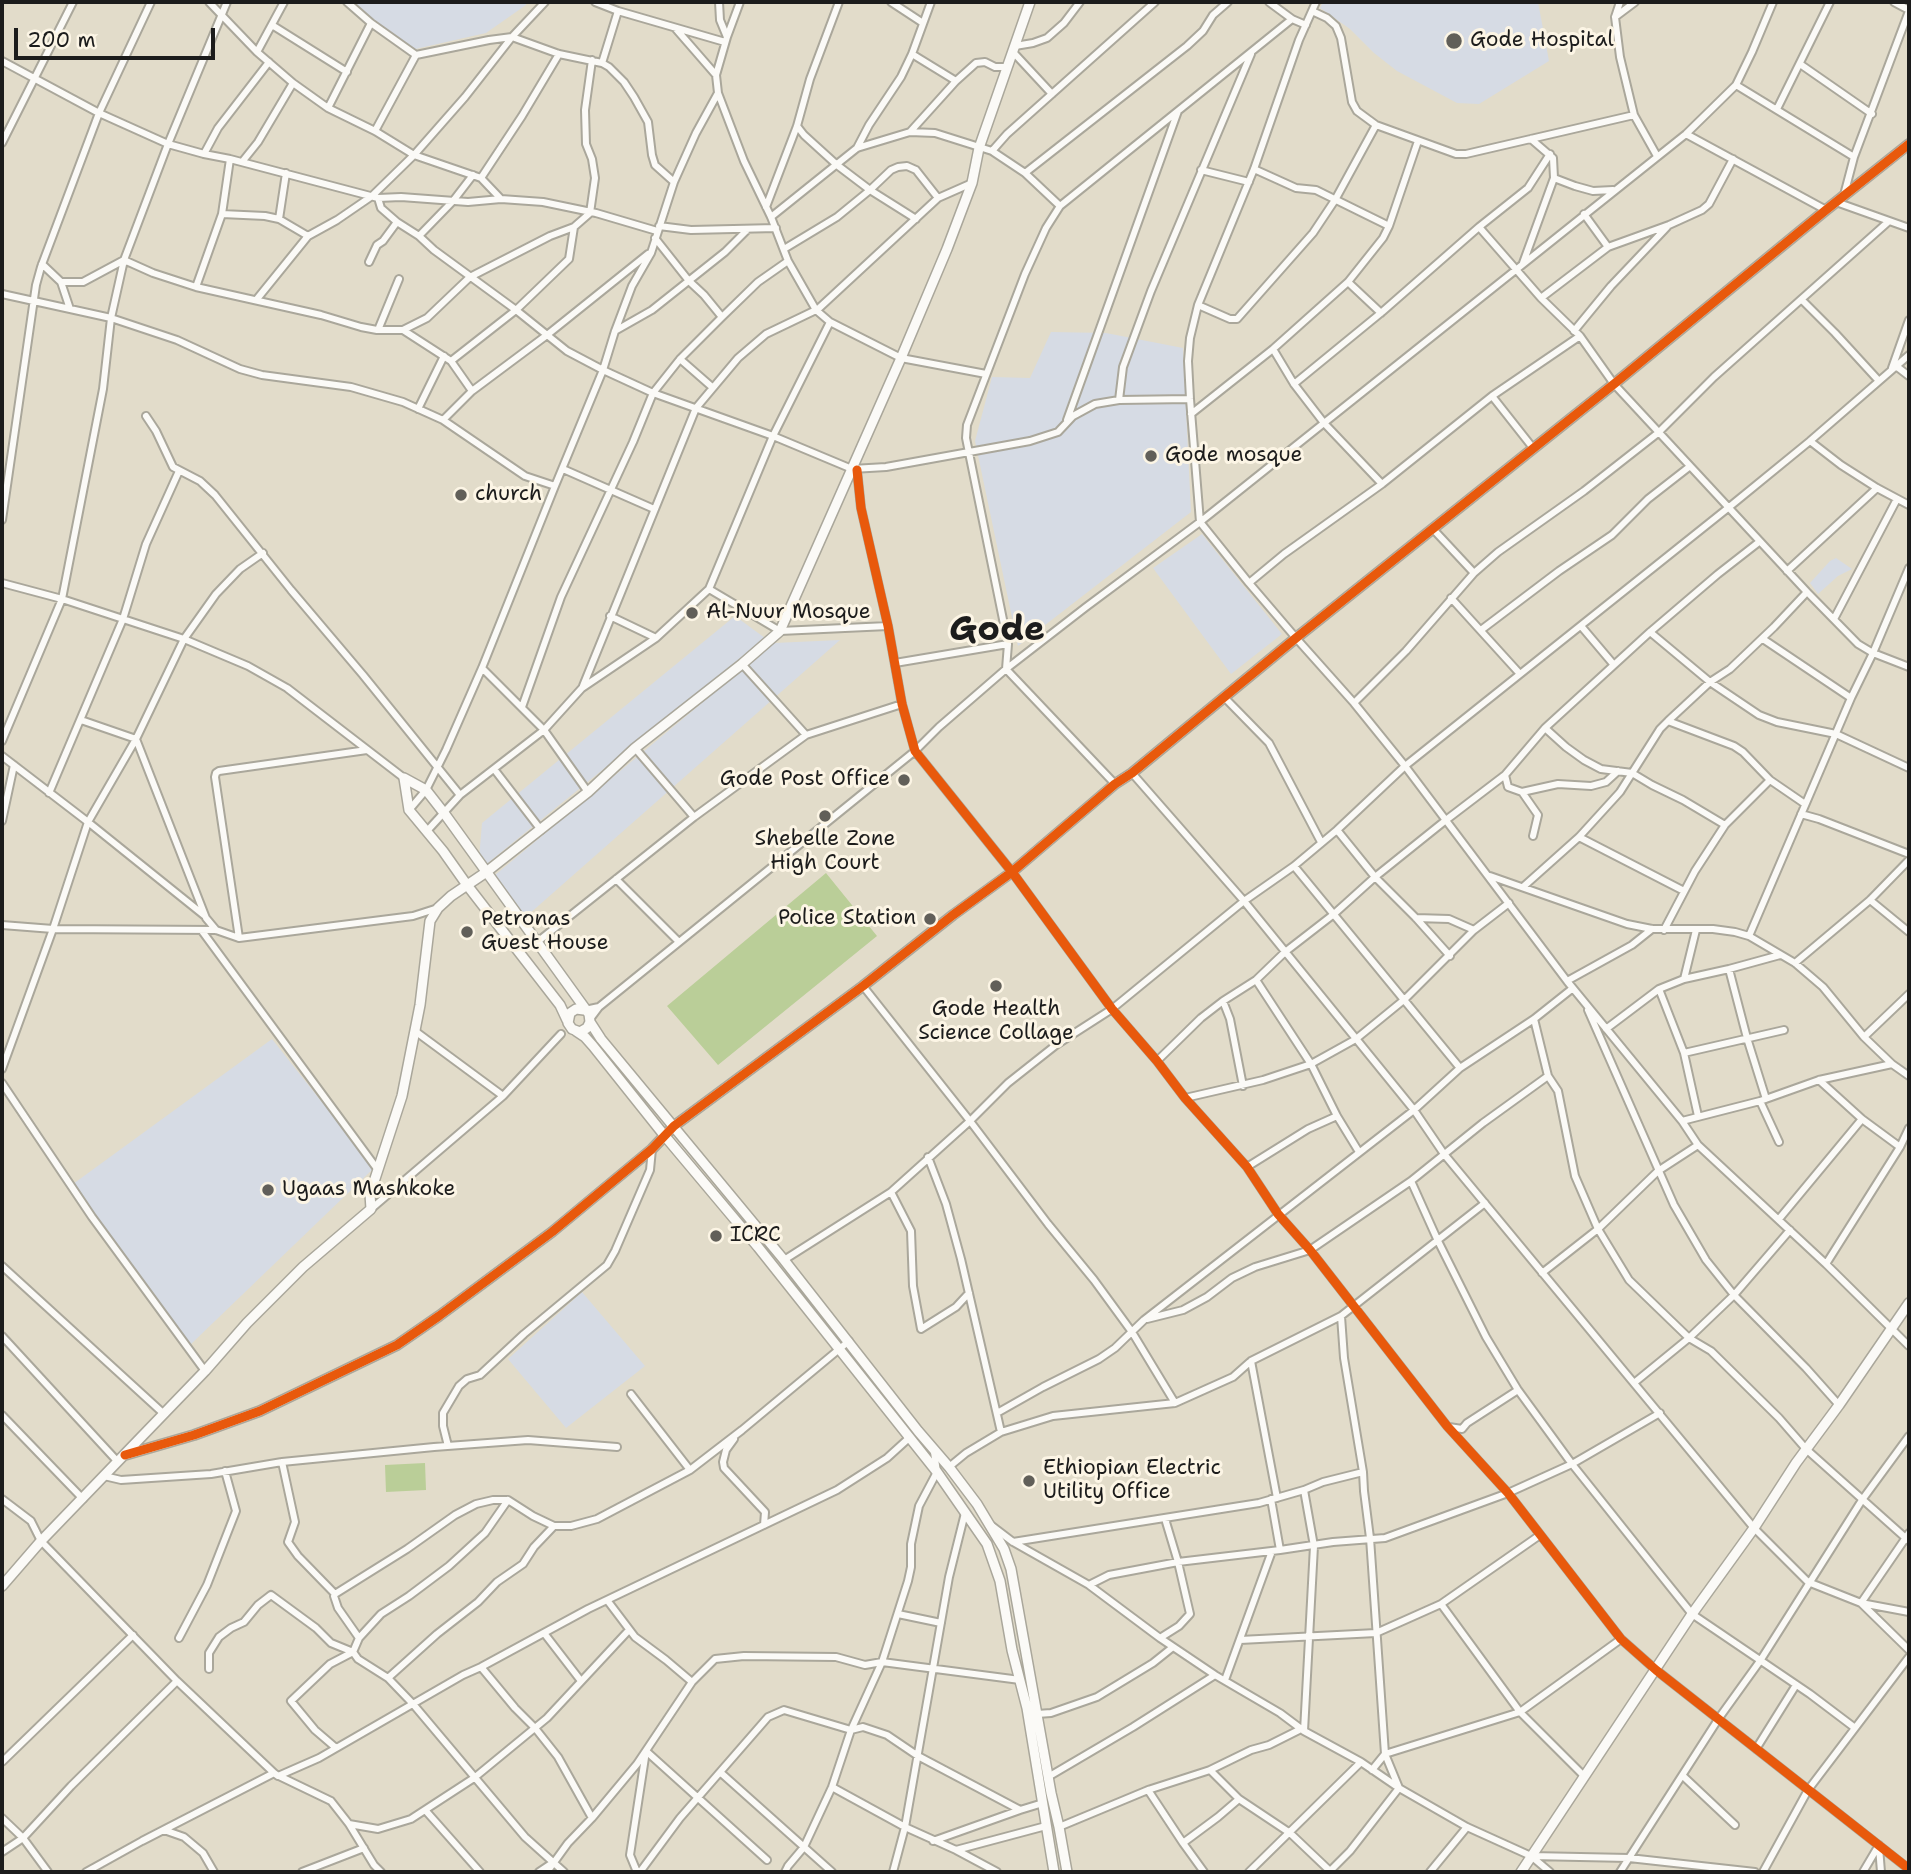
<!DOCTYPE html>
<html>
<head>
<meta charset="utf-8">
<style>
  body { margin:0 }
  #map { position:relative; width:1911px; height:1874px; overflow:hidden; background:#e2dcca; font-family:"Shantell Sans",sans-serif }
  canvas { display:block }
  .frame { position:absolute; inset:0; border:4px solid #1c1c1c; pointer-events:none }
  .scale { position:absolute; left:14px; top:28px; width:201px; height:32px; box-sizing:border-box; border:4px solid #1c1c1c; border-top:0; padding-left:9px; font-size:21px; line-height:24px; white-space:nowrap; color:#1c1c1c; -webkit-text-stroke:5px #fcf5e5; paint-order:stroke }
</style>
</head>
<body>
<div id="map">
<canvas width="1911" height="1874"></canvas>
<div class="frame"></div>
<div class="scale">200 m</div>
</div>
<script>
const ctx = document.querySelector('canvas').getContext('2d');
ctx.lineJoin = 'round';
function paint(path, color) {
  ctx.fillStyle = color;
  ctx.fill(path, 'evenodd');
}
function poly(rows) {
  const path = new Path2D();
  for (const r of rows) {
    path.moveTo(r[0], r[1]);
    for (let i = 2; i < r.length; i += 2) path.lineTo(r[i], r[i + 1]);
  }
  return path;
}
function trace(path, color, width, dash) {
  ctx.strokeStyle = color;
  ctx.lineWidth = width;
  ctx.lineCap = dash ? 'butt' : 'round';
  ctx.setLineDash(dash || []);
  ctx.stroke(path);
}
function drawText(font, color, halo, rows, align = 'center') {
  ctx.font = font + ' "Shantell Sans",sans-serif';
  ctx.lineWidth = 6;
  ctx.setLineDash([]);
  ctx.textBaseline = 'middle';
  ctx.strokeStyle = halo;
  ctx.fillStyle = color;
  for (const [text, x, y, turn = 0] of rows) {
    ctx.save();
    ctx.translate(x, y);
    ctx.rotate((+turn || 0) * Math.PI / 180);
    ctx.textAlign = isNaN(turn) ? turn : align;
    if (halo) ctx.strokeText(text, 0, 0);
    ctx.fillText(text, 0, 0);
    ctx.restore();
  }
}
paint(poly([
  [352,2,526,2,526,5,486,33,411,50,354,8],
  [1323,2,1538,2,1549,61,1479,104,1457,103,1397,71,1374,53,1350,29,1320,8],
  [1051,332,1106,333,1183,348,1191,512,1018,646,975,441,992,377,1030,378],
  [1202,534,1282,634,1231,674,1153,568],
  [1836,558,1852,569,1838,576,1818,594,1810,583,1830,561],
  [735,616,765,638,478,871,482,823],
  [840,640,520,922,489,880,774,643],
  [272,1039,374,1168,189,1346,73,1184],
  [582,1292,645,1366,566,1428,508,1359]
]), '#d6dbe4');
paint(poly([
  [826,873,877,936,718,1065,667,1006],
  [425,1463,426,1490,386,1492,385,1465]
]), '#bace98');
const street = poly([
  [209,2,257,52,293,83,328,108,375,131,414,155,481,178,501,199,543,202,596,213,657,231],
  [347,2,371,23,416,55,489,40,512,37,559,54,602,63,609,67,624,82,634,97,648,122,652,155,655,165,674,182],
  [595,2,618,11,725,42],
  [891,2,923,23],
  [1269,2,1292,19,1306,25],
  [1316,2,1299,40,1254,169,1198,305,1190,338,1188,361,1190,399,1200,522,1249,583,1296,638,1354,703,1405,766,1567,981,1682,1121,1698,1145,1826,1264,1909,1346],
  [1620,2,1615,17,1620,57,1634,115,1657,156],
  [1894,2,1909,10],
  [1312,11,1327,18,1336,26,1341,38,1352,102,1357,111,1376,125,1456,154,1466,154,1634,115],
  [1615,17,1635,2],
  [272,25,347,72],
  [676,29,716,75],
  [727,37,740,2],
  [1015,46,1033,43,1047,38,1064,23,1080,2],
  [257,52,284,2],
  [1013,52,1052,94],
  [912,54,956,81],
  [2,61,99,113,168,144,204,154,230,159,378,198,381,208,397,222,419,236,434,250,516,310,567,351,603,370,653,393,773,436,852,469,886,467,1030,441,1058,432,1073,416,1095,404,1119,400,1190,399],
  [602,63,618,11],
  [1800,64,1872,114],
  [1736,85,1854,157],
  [718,93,744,161,771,217,788,261,816,310,830,322,901,358,986,374],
  [328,108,371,23],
  [1777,109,1830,2],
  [797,126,804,135,837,165,870,190,916,219],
  [375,131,416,55],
  [910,132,956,81,976,63,985,62,995,67,1006,67],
  [1686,134,1826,210],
  [2,143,73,2],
  [857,148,869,125,901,77,912,54,931,2],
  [992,151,1007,134,1155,2],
  [204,154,218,128,269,62],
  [242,162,258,142,293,83],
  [1254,169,1296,188,1316,190,1389,226],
  [1201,170,1249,182],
  [1025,173,1187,46,1203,31,1213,15,1228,2],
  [481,178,522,116,559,54],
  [1554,178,1575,186,1593,191,1613,190],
  [1844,195,1854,157,1909,11],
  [378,198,401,197,468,202,501,199],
  [1836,202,1909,228],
  [766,207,797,126,810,79,839,2],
  [222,214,265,216,279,219,308,236],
  [1584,214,1608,247],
  [771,217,857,148,910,132,935,133,992,151,1025,173,1060,206],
  [279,219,286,173],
  [659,226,691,230,776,228],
  [1479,227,1541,298,1580,336,1614,384,1807,592,1858,644,1873,653,1909,667],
  [419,236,453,201,473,175],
  [655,238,689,281,704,295,722,317],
  [784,249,837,217,870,190,891,170,898,167,907,166,916,170,938,198],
  [369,262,377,245,383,241,397,222],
  [1523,263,1554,178,1553,158,1531,139],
  [42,264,61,282,83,282,124,260,153,273,196,287,321,315,361,327,377,330,403,330,427,318,470,277,550,236,574,227,590,213,595,178,592,159,586,144,585,110,592,60],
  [61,282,70,309],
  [1348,282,1381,313],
  [196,287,222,214,230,159],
  [2,294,111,318,177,340,240,369,262,375,351,387,403,402,443,420,525,476,555,486],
  [1541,298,1608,247,1669,225,1702,210,1709,204,1733,159],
  [257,299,308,236,337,220,372,196,414,155,465,97,512,37,545,2],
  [1802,300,1835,333,1879,381],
  [1198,305,1230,319,1237,319,1313,233,1335,200,1376,125],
  [817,310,938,198,972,183],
  [378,330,399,279],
  [403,330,451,361,472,391],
  [615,331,652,310,725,252,748,229],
  [1574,331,1611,286,1667,227],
  [1273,349,1294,384,1324,423,1382,484],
  [680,359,712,387],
  [451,361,516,310,569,259,574,227],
  [1896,366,1909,376],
  [1892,368,1909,320],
  [1294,384,1382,312,1479,227,1528,188,1550,154],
  [1492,396,1533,448],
  [1119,400,1123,367,1151,291,1251,54],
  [418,409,444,356],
  [1191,414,1273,349,1348,282,1383,238,1389,226,1418,141],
  [146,416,156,431,173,467,200,481,215,495,291,590,363,675,460,795],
  [443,420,472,391,547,335,648,254],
  [1067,420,1178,111],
  [1810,441,1841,465,1877,488,1909,505],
  [563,469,654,509],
  [857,470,861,508,888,626,902,704,915,751,1012,872,1112,1009,1157,1061,1185,1098,1247,1167,1278,1214,1310,1250,1447,1426,1508,1493,1621,1639,1656,1670,1909,1869],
  [2,520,36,285,41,267,99,113,151,2],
  [1433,529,1474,573],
  [1787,571,1877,488],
  [2,583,62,599,184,639,248,666,287,688,404,778],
  [1249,583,1284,554,1382,484,1492,396,1580,336],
  [709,589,780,631,888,626],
  [1451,598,1520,674],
  [610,616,656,638],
  [1834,619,1897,499],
  [1581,626,1614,665],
  [1481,630,1559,571,1612,535,1648,499,1689,467],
  [1650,632,1710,682,1759,715,1777,722,1836,734,1909,768],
  [1763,639,1851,698],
  [895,663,1008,644],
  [742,664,806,735],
  [482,668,544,730,588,792],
  [583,686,696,408,738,358,766,334,816,310],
  [1224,697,1269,743,1321,842],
  [1354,703,1406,651,1474,573,1498,552,1584,491,1658,433,1714,377,1888,222],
  [522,707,561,597,633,442,653,393,680,359,722,317,758,282,788,261],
  [1668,721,1734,746,1743,752,1770,780,1805,804],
  [1545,728,1566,747,1584,760,1601,769,1632,773,1652,785,1683,800,1725,825],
  [2,741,62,599,103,389,111,318,124,260,168,144,227,2],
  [635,748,694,817],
  [2,756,88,822,205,916],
  [494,769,541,830],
  [1132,773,1244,901,1414,1110,1444,1154,1754,1528,1808,1582,1861,1603,1909,1612],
  [1505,775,1508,787,1522,792,1538,815,1533,836],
  [1115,784,1006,669,1008,644,966,438,967,425,1025,274,1046,228,1060,206,1292,19],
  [1522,792,1558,784,1591,786,1606,782,1618,771],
  [49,793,123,619,146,544,179,471],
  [409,810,426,790,446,750,482,668,555,486,603,370,615,331,632,286,651,253,674,182,696,133,718,93,716,75,727,37,720,20,719,2],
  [1801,814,1819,819,1909,854],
  [2,821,14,765],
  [1337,830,1375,877,1416,918,1450,956],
  [427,831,460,795,544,730,582,688,656,638,709,589,773,436,830,322],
  [1579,837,1684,891],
  [1294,866,1460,1068],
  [1490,876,1627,924,1652,929,1713,929,1735,932,1749,936,1795,963,1823,987,1864,1037,1892,1064,1909,1076],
  [616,879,679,942],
  [1523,887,1579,837,1620,792,1660,729,1668,721,1710,682,1730,669,1774,627,1807,592],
  [1870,900,1909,932],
  [1416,918,1449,919,1474,930],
  [2,925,53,929,216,930,239,938,413,916,438,908],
  [216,930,206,918,136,739,184,639,216,594,240,569,263,553],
  [1664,930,1695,871,1725,825,1770,780],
  [202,931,378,1170],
  [1749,936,1851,698,1873,653,1909,568],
  [239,938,215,777,216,773,219,771,367,750],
  [536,943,694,817,806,735,902,704],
  [1795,963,1870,900,1909,860],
  [1729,969,1747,1038,1766,1099],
  [1684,979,1696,930],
  [1256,980,1311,1064,1337,1116,1359,1152],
  [1567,981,1632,945,1652,929],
  [863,986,970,1121,1048,1224,1094,1280,1132,1332,1175,1403],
  [1659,989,1684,1053,1784,1030],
  [1223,1001,1230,1019,1243,1086],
  [599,1007,915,751,939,727,1006,669,1086,607,1200,522,1686,134,1736,85,1752,52,1773,2],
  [585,1010,599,1007,590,1019],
  [1588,1010,1674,1205,1706,1260,1734,1295,1806,1368,1839,1405],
  [1606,1029,1659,989,1684,979,1729,969,1780,955],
  [415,1031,503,1096],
  [1864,1037,1909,994],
  [1684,1053,1698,1116],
  [1157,1061,1201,1018,1223,1001,1256,980,1285,952,1334,914,1375,877,1446,820,1505,775,1545,728,1650,632,1718,574,1759,542],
  [2,1069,53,929,88,822,136,739,81,720],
  [1548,1076,1558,1091,1575,1176,1598,1229,1629,1280,1689,1338,1711,1351,1779,1418,1806,1449,1909,1541],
  [1819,1080,1862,1119,1900,1147],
  [2,1083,92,1217,205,1371],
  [1185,1098,1263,1080,1311,1064,1356,1039,1405,999,1474,930,1509,903],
  [1760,1101,1779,1142],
  [1682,1121,1760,1101,1819,1080,1892,1064],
  [928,1157,946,1204,961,1259,1001,1432,966,1453,949,1467],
  [1247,1167,1308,1129,1337,1116],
  [1411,1181,1438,1241,1486,1337,1518,1390,1572,1464,1655,1568,1692,1614,1810,1694,1855,1728],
  [891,1192,911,1231,913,1286,921,1329,956,1307,969,1293],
  [371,1209,503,1096,561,1034],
  [1779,1219,1862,1119],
  [784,1260,891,1192,970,1121,1008,1083,1056,1045,1112,1009,1244,901,1294,866,1337,830,1405,766,1728,508,1810,441,1909,355],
  [1826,1264,1900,1147,1909,1128],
  [2,1266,164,1414],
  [1542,1273,1598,1229,1658,1171,1698,1145],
  [1147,1319,1183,1310,1207,1297,1232,1278,1255,1267,1310,1250,1411,1181,1483,1123,1548,1076,1534,1019],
  [2,1336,118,1462],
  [1251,1361,1277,1498],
  [1634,1383,1689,1338,1734,1295,1790,1230],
  [631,1394,690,1470],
  [997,1413,1043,1387,1099,1359,1115,1348,1144,1320,1414,1110,1460,1068,1534,1019,1573,988],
  [2,1415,83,1499],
  [1449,1427,1462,1429,1467,1423,1518,1390],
  [1001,1432,1053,1416,1175,1403,1233,1377,1251,1361,1341,1316,1485,1203],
  [734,1439,726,1450,723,1462,724,1468,765,1512,764,1525],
  [448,1446,443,1426,443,1413,459,1386,467,1379,480,1375,524,1334,607,1265,615,1251,650,1170,652,1149],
  [282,1462,295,1522,288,1542,298,1556,335,1594],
  [104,1476,121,1480,211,1474,282,1462,434,1447,528,1440,617,1447],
  [1304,1490,1314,1546,1304,1731],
  [2,1499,31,1521,41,1541,177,1681,274,1773],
  [1271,1499,1280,1550],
  [992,1526,1013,1542,1089,1585,1160,1638,1215,1675,1280,1713,1304,1731,1361,1762,1399,1788,1467,1827,1531,1856,1550,1872],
  [1909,1533,1861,1603,1909,1650],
  [1013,1542,1259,1503,1304,1490,1323,1482,1363,1472],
  [1089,1585,1109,1575,1178,1562,1280,1550,1333,1542,1385,1538,1508,1493,1572,1464,1660,1413],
  [607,1600,635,1637,666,1660,692,1682],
  [1441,1604,1520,1712,1584,1776],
  [898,1614,941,1623],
  [544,1633,581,1681],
  [179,1638,207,1585,236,1511,225,1471],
  [359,1638,381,1614,409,1596,449,1566,485,1533,508,1500],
  [1160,1638,1179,1626,1190,1614,1178,1562,1166,1522,1167,1518],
  [1240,1640,1376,1633,1441,1604,1540,1535],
  [481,1667,515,1708,535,1728,558,1757,592,1818],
  [209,1669,209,1653,219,1637,231,1628,244,1622,258,1605,271,1595,316,1628,331,1643,353,1652,330,1664,291,1701,315,1730,336,1748],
  [388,1678,437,1634,478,1602,497,1582,523,1564,534,1547,554,1526],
  [1225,1680,1272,1551],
  [1037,1714,1051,1713,1097,1697,1153,1663,1173,1647],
  [1756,1749,1796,1685],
  [2,1762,133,1635],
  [1210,1770,1239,1799,1290,1833,1331,1872],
  [1372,1770,1385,1754,1520,1712,1621,1639],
  [720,1772,832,1872],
  [279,1776,331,1801,349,1824,374,1865,381,1872],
  [1683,1776,1735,1825],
  [1048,1777,1133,1727,1215,1675],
  [832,1787,905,1827,956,1850,997,1872],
  [1148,1790,1183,1843,1204,1872],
  [426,1811,480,1872],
  [2,1818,23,1838,48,1872],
  [349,1824,378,1829,411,1819,474,1778,547,1718,629,1630],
  [1059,1827,1148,1790,1210,1770,1251,1750,1269,1745,1301,1729],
  [164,1830,184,1837,203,1853,214,1872],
  [933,1841,1020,1810],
  [1183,1843,1218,1817,1239,1799],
  [1879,1847,1881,1872],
  [956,1850,1046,1826],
  [2,1852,23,1838,71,1786,177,1681],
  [1531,1856,1629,1858,1755,1872],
  [86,1872,142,1841,274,1773,278,1776,319,1758,463,1675,481,1667,588,1609,837,1490,887,1458,909,1438],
  [302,1872,364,1848],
  [539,1872,551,1864],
  [547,1872,568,1843,592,1818,637,1764,692,1682,715,1659,744,1656,836,1657,865,1665,882,1662,1020,1680],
  [564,1872,525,1837,413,1704,388,1678,358,1659,353,1652,359,1638,338,1608,334,1596,335,1594,407,1549,455,1515,476,1504,493,1500,508,1500,533,1516,554,1526,571,1526,597,1519,690,1470,742,1430,849,1341],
  [637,1872,630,1855,646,1751,767,1860],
  [640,1872,680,1818,768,1717,784,1710,851,1730,863,1727,887,1735,918,1756,1020,1810,1043,1803],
  [785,1872,788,1866,804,1847,832,1787,851,1730,882,1662,908,1581,911,1567,911,1544,919,1506,937,1472,934,1452],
  [893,1872,905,1827,949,1577,965,1513],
  [1249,1872,1361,1762],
  [1329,1872,1350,1851,1399,1788,1385,1754,1370,1538,1364,1491,1363,1472,1344,1358,1341,1316],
  [1430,1872,1467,1827],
  [1620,1872,1719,1718,1760,1661,1862,1500,1909,1436],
  [1763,1872,1808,1790,1909,1657],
  [1863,1872,1879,1845]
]);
const secondary = poly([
  [404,778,426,790,444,813,589,1014,590,1022,587,1028,580,1032,572,1029,568,1023,570,1013,576,1009,584,1010],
  [404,778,409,810,443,851,467,885,560,1005,567,1020],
  [590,1022,601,1039,784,1260,918,1431,949,1467,977,1504,1004,1549,1011,1569,1051,1793,1059,1827,1067,1872],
  [576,1031,585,1037,593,1046,664,1135,758,1247,937,1472,987,1544,1000,1581,1012,1650,1027,1708,1054,1872],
  [125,1455,194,1435,260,1411,397,1345,439,1316,552,1232,652,1149,674,1126,863,986,953,915,1012,872,1115,784,1132,773,1296,638,1614,384,1826,210,1909,144],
  [2,1586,41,1541,205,1371,247,1323,303,1267,371,1209,370,1194,402,1096,420,1005,430,921,438,908,451,896,485,873,588,792,635,748,742,664,780,631,901,358,947,249,972,183,979,148,1030,2],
  [1521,1872,1692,1614,1754,1528,1796,1463,1839,1405,1909,1303]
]);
trace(street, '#aaa79b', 10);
trace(secondary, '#aaa79b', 12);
trace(street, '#fbfaf7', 6);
trace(secondary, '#fbfaf7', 9);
trace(poly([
  [857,470,861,508,888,626,902,704,915,751,1012,872,1112,1009,1157,1061,1185,1098,1247,1167,1278,1214,1310,1250,1447,1426,1508,1493,1621,1639,1656,1670,1909,1869],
  [125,1455,194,1435,260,1411,397,1345,439,1316,552,1232,652,1149,674,1126,863,986,953,915,1012,872,1115,784,1132,773,1296,638,1614,384,1826,210,1909,144]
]), '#e8590c', 9);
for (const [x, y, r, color] of [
  [1454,41,9,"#615f59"],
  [1151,456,7,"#615f59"],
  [461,495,7,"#615f59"],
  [692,613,7,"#615f59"],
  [904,780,7,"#615f59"],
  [825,816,7,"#615f59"],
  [930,919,7,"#615f59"],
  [467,932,7,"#615f59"],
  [996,986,7,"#615f59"],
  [268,1190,7,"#615f59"],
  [716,1236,7,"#615f59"],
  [1029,1481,7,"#615f59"]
]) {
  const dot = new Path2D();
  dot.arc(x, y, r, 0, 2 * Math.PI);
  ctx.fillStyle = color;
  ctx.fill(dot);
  trace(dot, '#fcf5e5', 2.5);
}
drawText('21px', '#1c1c1c', '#fcf5e5', [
  ["Gode Hospital",1470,41],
  ["Gode mosque",1165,456],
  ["church",475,495],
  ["Al-Nuur Mosque",706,613],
  ["Gode Post Office",890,780,"right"],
  ["Shebelle Zone",825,840,"center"],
  ["High Court",825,864,"center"],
  ["Police Station",916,919,"right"],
  ["Petronas",481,920],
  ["Guest House",481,944],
  ["Gode Health",996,1010,"center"],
  ["Science Collage",996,1034,"center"],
  ["Ugaas Mashkoke",282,1190],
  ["ICRC",730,1236],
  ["Ethiopian Electric",1043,1469],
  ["Utility Office",1043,1493]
], 'left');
drawText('bold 35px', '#1c1c1c', '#fcf5e5', [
  ["Gode",997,631]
]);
</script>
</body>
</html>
